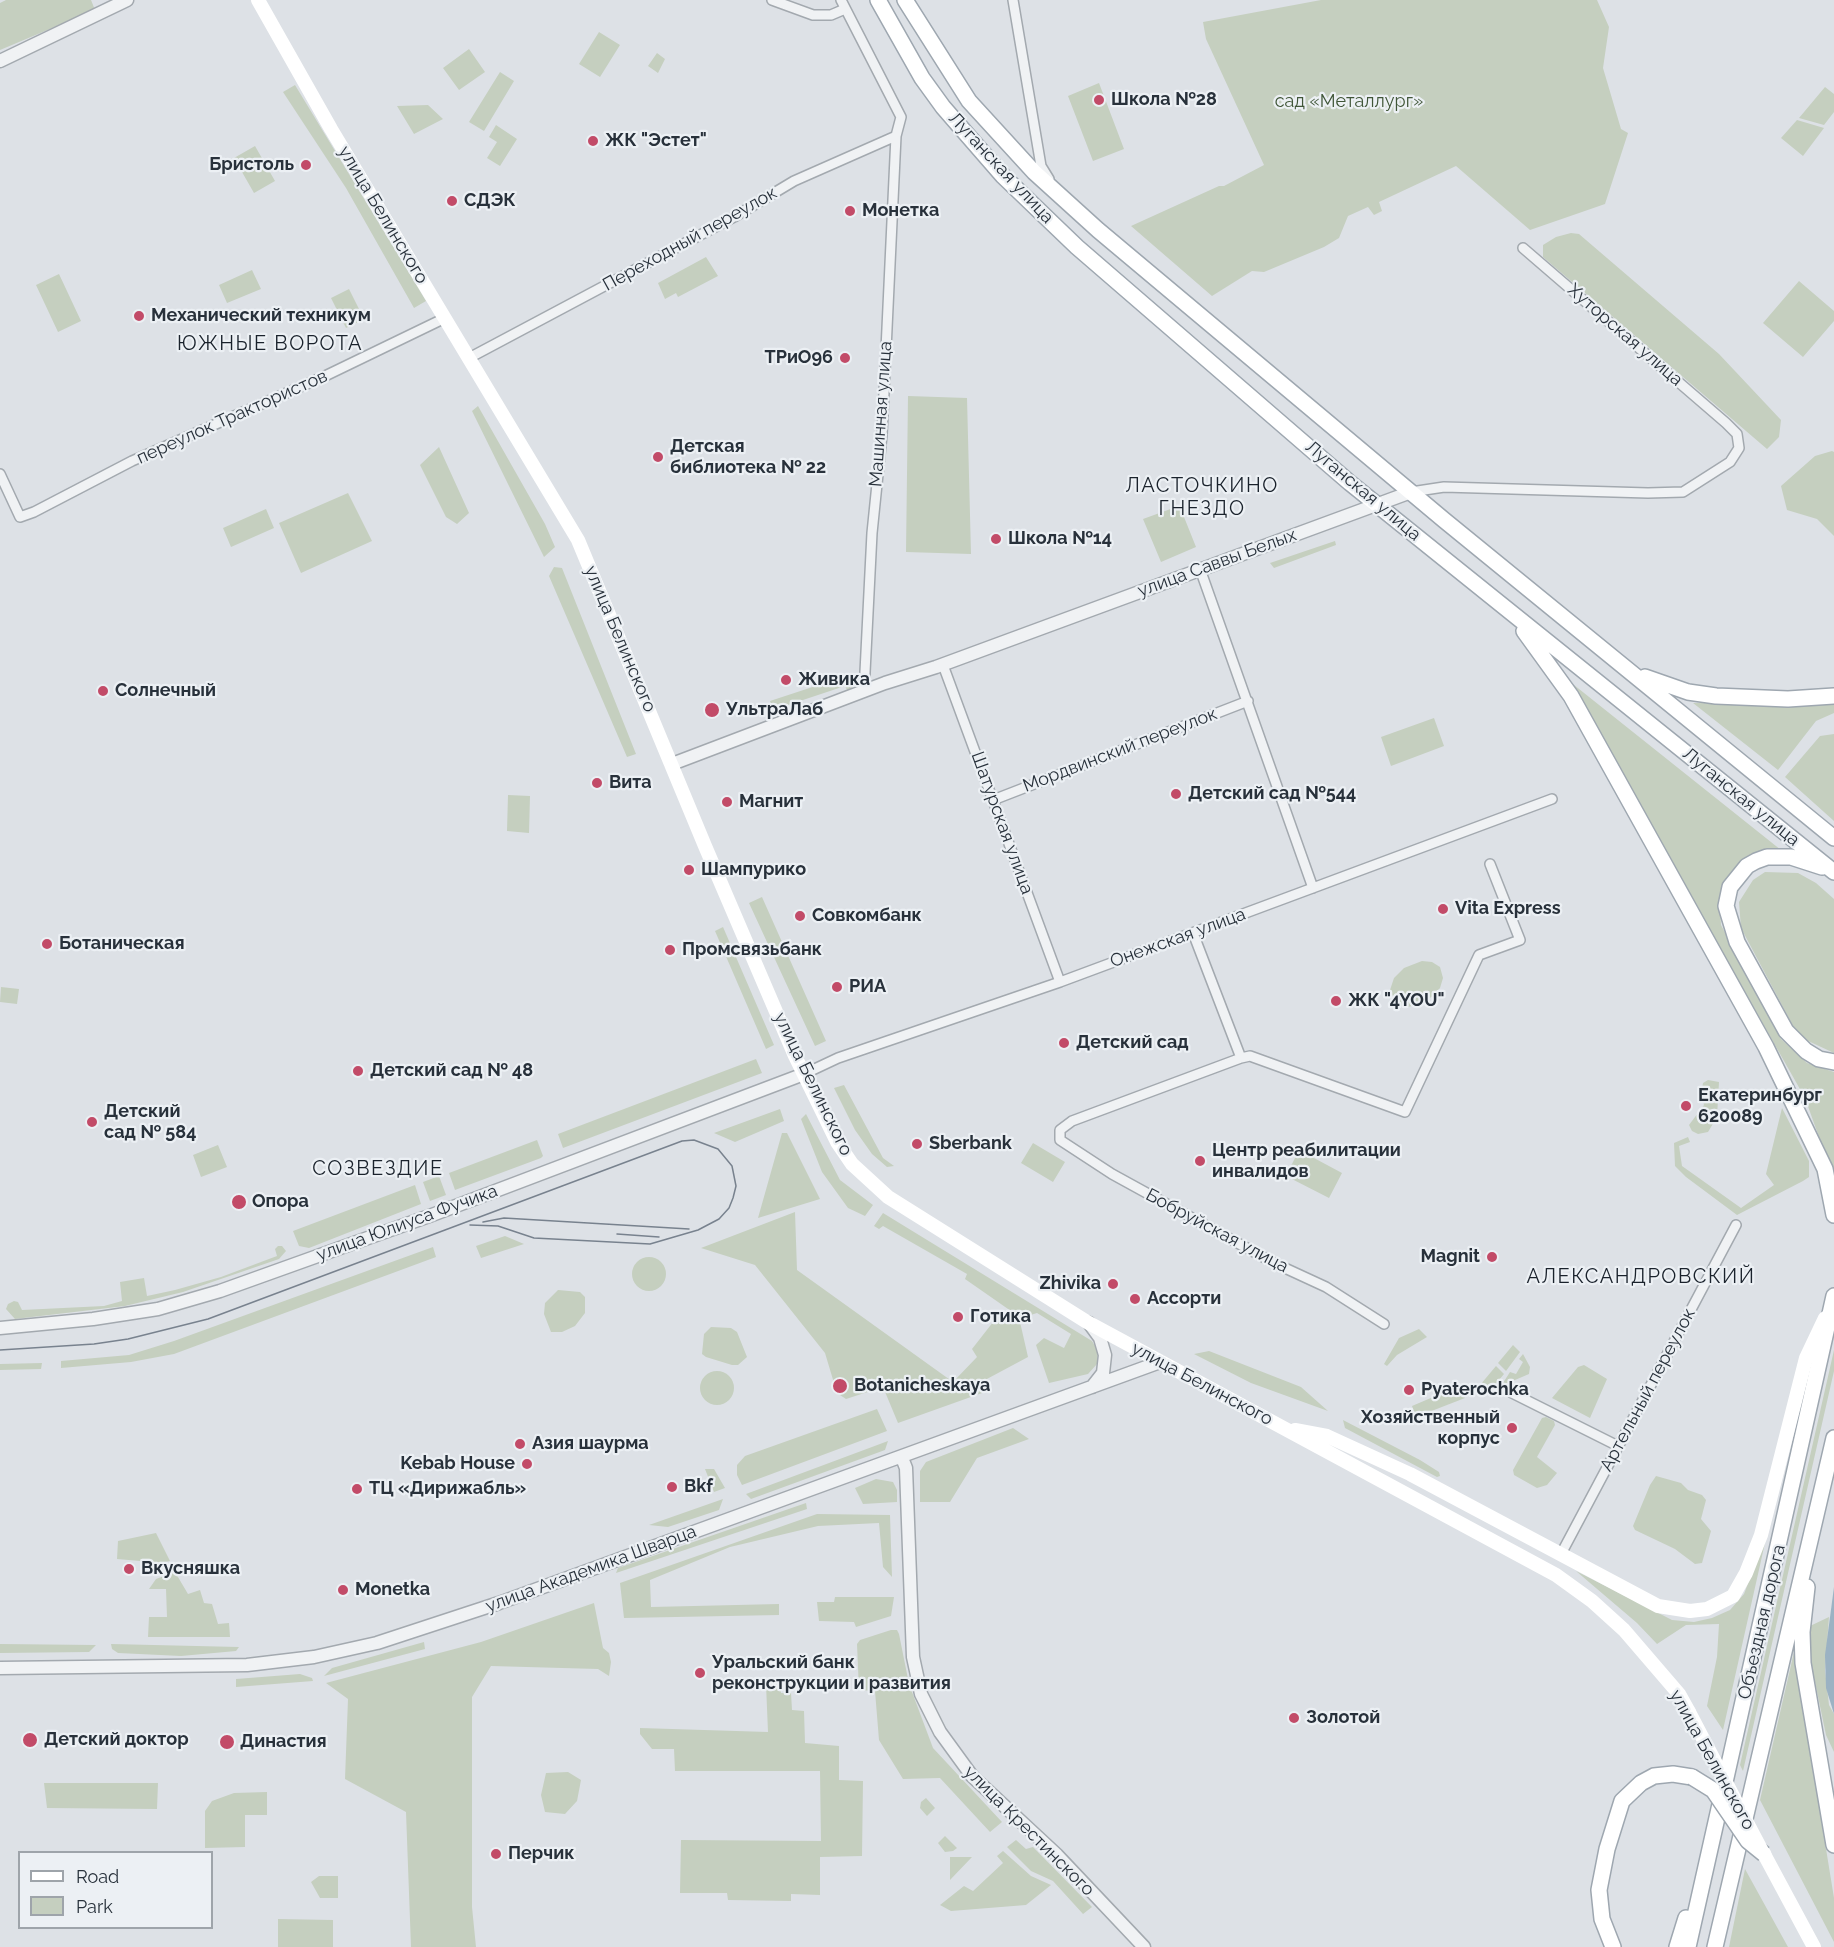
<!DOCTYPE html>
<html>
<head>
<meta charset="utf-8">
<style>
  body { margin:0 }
  #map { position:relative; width:1834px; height:1947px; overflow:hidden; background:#dde1e6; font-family:Raleway,sans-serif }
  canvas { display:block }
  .legend { position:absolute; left:18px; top:1851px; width:195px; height:78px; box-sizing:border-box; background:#ecf0f4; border:2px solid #9ea4aa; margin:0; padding:8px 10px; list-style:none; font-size:18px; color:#28313b }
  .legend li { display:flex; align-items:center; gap:12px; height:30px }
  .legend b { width:30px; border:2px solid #9ea4aa }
</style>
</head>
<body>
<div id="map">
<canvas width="1834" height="1947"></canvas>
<ul class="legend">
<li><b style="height:8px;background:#fff"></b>Road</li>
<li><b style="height:16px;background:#c5cfbf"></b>Park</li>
</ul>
</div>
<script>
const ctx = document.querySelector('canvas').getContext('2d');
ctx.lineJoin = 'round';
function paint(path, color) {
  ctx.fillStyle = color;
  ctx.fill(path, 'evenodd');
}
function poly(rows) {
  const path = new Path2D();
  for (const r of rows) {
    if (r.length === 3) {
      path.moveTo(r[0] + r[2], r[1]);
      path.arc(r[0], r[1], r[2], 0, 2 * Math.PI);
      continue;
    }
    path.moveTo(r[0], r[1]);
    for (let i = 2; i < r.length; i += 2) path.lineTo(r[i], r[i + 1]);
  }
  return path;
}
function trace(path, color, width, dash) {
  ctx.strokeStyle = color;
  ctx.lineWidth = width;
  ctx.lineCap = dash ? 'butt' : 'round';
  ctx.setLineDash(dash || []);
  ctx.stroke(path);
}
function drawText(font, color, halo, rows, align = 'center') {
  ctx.font = font + ' Raleway,sans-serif';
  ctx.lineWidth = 4.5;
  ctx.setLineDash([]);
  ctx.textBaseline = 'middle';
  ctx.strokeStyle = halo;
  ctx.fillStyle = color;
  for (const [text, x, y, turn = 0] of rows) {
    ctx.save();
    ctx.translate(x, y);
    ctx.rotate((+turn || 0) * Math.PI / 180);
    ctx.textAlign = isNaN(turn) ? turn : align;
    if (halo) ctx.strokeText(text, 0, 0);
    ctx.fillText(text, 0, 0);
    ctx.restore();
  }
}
paint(poly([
  [6,0,91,0,95,10,0,50,0,3],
  [1321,0,1597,0,1609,27,1603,68,1621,129,1628,133,1605,204,1530,230,1456,166,1379,202,1382,211,1374,215,1368,207,1348,216,1339,238,1324,247,1264,272,1252,271,1212,296,1131,226,1219,186,1224,186,1264,165,1206,39,1203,22],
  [599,32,620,45,600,77,579,64],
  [469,49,485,72,459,90,443,68],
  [657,53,665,59,658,73,648,66],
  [500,72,514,81,484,131,469,122],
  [1099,83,1124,149,1093,161,1068,96],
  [295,85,426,301,414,308,346,188,283,92],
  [1825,87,1834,94,1834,112,1824,125,1799,118],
  [428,105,443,119,414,134,397,106],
  [1797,120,1824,128,1803,156,1781,138],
  [496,125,517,139,500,166,487,158,497,142,489,137],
  [255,146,275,181,254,193,234,158],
  [1571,233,1579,234,1719,354,1781,420,1779,437,1767,449,1543,257,1543,245,1556,237],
  [706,257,718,276,678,297,676,293,665,299,658,283],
  [252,270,261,289,227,303,219,285],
  [59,274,81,321,58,332,36,285],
  [1799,281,1834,311,1834,321,1803,357,1763,323],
  [349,289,364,319,346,328,331,298],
  [908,396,967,398,971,554,906,552],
  [478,406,545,524,555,547,544,557,472,411],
  [439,447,469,513,457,524,446,517,420,465],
  [1832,451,1834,452,1834,536,1817,519,1787,510,1781,486,1815,456],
  [348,493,372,541,301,573,279,523],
  [1176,507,1182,512,1196,547,1161,562,1143,519],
  [266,509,274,528,231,547,223,528],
  [1335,541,1336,545,1274,568,1270,563],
  [554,567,562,568,636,754,627,757,549,576],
  [843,677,856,677,855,687,847,690,845,686,773,710,770,701],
  [1569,681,1786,854,1760,856,1720,909,1721,925,1781,1039,1807,1063,1834,1072,1834,1179,1805,1098],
  [1693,703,1834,704,1834,713,1816,721,1778,770],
  [1434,718,1444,746,1391,766,1381,737],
  [1834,734,1834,821,1785,777,1820,736],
  [508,795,530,796,529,833,507,831],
  [1765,872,1798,873,1816,883,1834,899,1834,1053,1806,1040,1793,1026,1741,928,1739,902,1753,880],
  [762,897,826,1041,815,1046,749,903],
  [723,927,774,1045,766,1049,715,931],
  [1422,961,1432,962,1440,967,1443,978,1440,988,1433,996,1418,1005,1407,1007,1397,1005,1390,990,1394,978,1404,968],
  [1,987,19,989,17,1004,0,1002],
  [756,1059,762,1073,563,1148,558,1134],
  [1708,1080,1719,1082,1717,1117,1708,1132,1698,1134,1692,1131,1689,1125,1704,1105,1701,1094,1703,1083],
  [844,1085,883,1158,894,1166,887,1167,872,1154,855,1130,834,1088],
  [1782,1108,1809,1161,1809,1177,1803,1181,1737,1215,1686,1177,1675,1166,1674,1143,1688,1137,1690,1142,1679,1146,1682,1166,1741,1208,1774,1185,1766,1174],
  [780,1109,784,1121,735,1142,714,1133],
  [806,1114,840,1180,873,1205,865,1216,848,1208,822,1172,801,1119],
  [782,1133,787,1133,820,1199,758,1218],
  [537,1140,543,1156,541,1158,455,1190,449,1173],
  [1033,1143,1065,1162,1053,1182,1021,1163],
  [218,1145,227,1167,201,1177,193,1155],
  [1299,1150,1342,1173,1329,1198,1286,1176],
  [439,1176,446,1195,430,1201,423,1182],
  [415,1185,421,1204,309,1248,299,1246,293,1231],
  [795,1212,797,1270,953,1382,977,1357,972,1349,997,1317,1020,1322,1028,1357,985,1380,982,1393,898,1423,883,1387,846,1399,837,1393,825,1353,755,1265,701,1248],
  [883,1213,1092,1341,1098,1351,1097,1364,1088,1374,1049,1383,1036,1345,1044,1338,1064,1348,1071,1334,1037,1313,1021,1318,965,1279,967,1274,883,1226,879,1229,874,1226],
  [505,1236,524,1244,481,1258,476,1246],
  [278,1246,282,1246,286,1251,279,1259,183,1292,125,1306,15,1319,6,1309,8,1304,14,1301,18,1302,22,1310,104,1306,122,1301,120,1282,144,1278,147,1296,175,1290,221,1277,277,1256,275,1249],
  [433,1247,436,1257,174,1354,131,1362,61,1368,61,1361,129,1355,174,1341],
  [649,1274,17],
  [558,1290,580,1292,585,1297,585,1313,575,1326,562,1332,551,1332,544,1314,545,1303],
  [711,1327,731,1328,737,1332,747,1357,738,1365,732,1365,706,1357,702,1354,704,1334],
  [1419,1329,1427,1337,1397,1355,1387,1366,1384,1364,1399,1338],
  [1513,1345,1520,1352,1506,1371,1498,1363],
  [1834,1350,1834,1371,1743,1771,1740,1765],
  [1209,1351,1301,1387,1328,1411,1251,1383,1194,1354],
  [1523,1354,1530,1367,1529,1374,1501,1386,1510,1372,1516,1374,1523,1362,1519,1359],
  [42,1363,41,1369,0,1370,0,1364],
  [1584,1365,1607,1379,1590,1418,1552,1398,1578,1367],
  [1496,1366,1504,1374,1494,1386,1478,1393,1475,1391],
  [717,1388,17],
  [1459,1386,1465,1398,1429,1412,1417,1414,1414,1411,1412,1406],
  [877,1409,887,1431,742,1485,737,1475,737,1465,745,1456],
  [1546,1417,1554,1421,1555,1425,1537,1457,1557,1473,1547,1485,1537,1488,1514,1475,1513,1470,1542,1418],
  [1343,1420,1420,1460,1439,1472,1440,1476,1437,1477,1345,1428],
  [1013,1428,1029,1439,977,1458,950,1502,920,1502,920,1471,926,1462],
  [888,1441,885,1450,751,1499,746,1494],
  [705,1469,714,1469,725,1488,714,1492],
  [1656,1476,1681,1483,1688,1490,1702,1495,1706,1500,1701,1519,1711,1531,1702,1563,1695,1564,1675,1549,1635,1530,1633,1526,1650,1485],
  [876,1479,893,1482,897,1490,897,1502,863,1504,855,1488],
  [723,1499,719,1510,668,1527,649,1525],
  [806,1503,807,1509,616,1573,618,1568],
  [817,1514,890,1515,892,1577,883,1567,879,1523,818,1526,730,1547,650,1580,651,1607,779,1604,779,1615,624,1618,620,1583],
  [156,1533,170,1561,142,1567,140,1561,117,1559,118,1541],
  [1767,1534,1723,1730,1707,1706,1717,1657,1719,1624,1686,1625,1657,1644,1637,1623,1576,1571,1672,1620,1694,1622,1712,1618,1730,1610,1744,1594],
  [175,1572,188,1594,200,1590,204,1603,212,1604,218,1624,229,1623,230,1637,148,1637,149,1617,167,1617,166,1589,149,1589,156,1579],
  [835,1597,894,1597,891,1616,856,1627,854,1622,819,1621,817,1602,834,1602],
  [594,1603,603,1648,609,1653,611,1662,609,1676,598,1669,491,1666,472,1697,472,1907,476,1947,411,1947,406,1812,345,1779,348,1699,326,1683,481,1642],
  [1829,1617,1825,1670,1829,1705,1834,1714,1834,1752,1826,1735,1809,1653,1810,1626],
  [891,1630,897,1630,899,1634,909,1684,933,1748,1002,1822,990,1832,940,1778,903,1779,879,1740,875,1691,859,1690,857,1644,860,1640],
  [424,1642,425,1649,324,1676,332,1668],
  [0,1644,96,1645,89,1652,0,1653],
  [111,1644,239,1647,236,1651,181,1656,118,1653,112,1649],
  [1794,1652,1834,1898,1834,1942,1760,1800],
  [300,1674,312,1678,313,1681,236,1687,236,1679],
  [766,1684,780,1685,781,1693,791,1693,792,1710,804,1711,805,1743,839,1746,839,1780,863,1781,862,1856,820,1857,820,1895,791,1894,791,1901,728,1900,727,1893,680,1893,681,1840,821,1841,820,1771,675,1771,674,1749,652,1749,640,1734,640,1728,768,1732],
  [568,1772,581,1780,577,1801,565,1814,545,1812,541,1795,546,1773],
  [44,1783,158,1783,157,1809,47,1808],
  [267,1792,267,1815,245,1815,245,1847,205,1848,205,1811,212,1801,234,1793],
  [926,1798,935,1808,927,1816,920,1808,921,1802],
  [945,1836,957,1848,953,1851,945,1852,938,1843],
  [1016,1840,1026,1849,1033,1847,1092,1907,1083,1914,1053,1881,1031,1871,1007,1847],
  [1003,1851,1031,1876,1051,1885,1026,1905,951,1911,940,1905,964,1886,973,1891,1003,1863,997,1856],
  [950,1857,972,1857,950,1880],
  [1745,1869,1788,1947,1729,1947],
  [319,1876,338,1876,338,1898,320,1898,311,1882],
  [278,1919,333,1920,333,1947,278,1947]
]), '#c5cfbf');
paint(poly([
  [1834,1587,1834,1714,1826,1688,1825,1655]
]), '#9bb2c3');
const minor = poly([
  [772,0,813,15,831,15,845,9],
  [841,0,901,117,896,136,882,435,872,533,864,692],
  [1013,0,1041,166,1049,179],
  [469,358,734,217,794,181,896,136],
  [0,474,20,517,34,512,132,461,325,376,445,318],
  [1411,492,1444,487,1648,493,1683,492,1730,462,1739,448,1737,434,1726,423,1523,248],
  [1200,569,1313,888],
  [943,665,1060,982],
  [993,800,1248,701],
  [1193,933,1241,1058,1250,1056,1405,1112,1479,955,1520,940,1490,864],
  [1241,1058,1072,1121,1060,1130,1060,1140,1112,1174,1274,1263,1326,1287,1384,1324],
  [804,1074,838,1058,1060,982,1552,799],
  [1512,1393,1618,1446],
  [1561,1554,1736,1225]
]);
const tertiary = poly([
  [0,61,127,0],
  [672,764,885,683,936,667,1411,492],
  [1089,1323,1100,1338,1105,1355,1103,1373,1092,1387],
  [0,1328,93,1319,158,1309,220,1291,432,1215,804,1074],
  [902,1458,906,1468,913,1657,921,1694,940,1732,972,1776,1057,1855,1144,1947],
  [0,1668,247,1665,314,1657,377,1643,499,1603,1160,1362]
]);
const primary = poly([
  [878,0,922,78,943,107,1003,176,1077,247,1350,483,1834,872],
  [905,0,969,101,1034,172,1098,230,1444,520,1834,838],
  [1524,631,1571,696,1766,1047,1825,1169,1834,1215],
  [1645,677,1688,692,1716,696,1788,699,1834,696],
  [1822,867,1791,857,1767,857,1756,861,1747,866,1730,887,1726,906,1737,942,1786,1031,1806,1051,1819,1059,1834,1062],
  [1807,1587,1802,1632,1803,1663,1834,1845],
  [1613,1947,1602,1919,1599,1890,1607,1849,1622,1801,1641,1783,1654,1776,1673,1774,1692,1777],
  [1677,1947,1686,1918],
  [1688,1947,1834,1296],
  [1715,1947,1834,1438]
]);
trace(minor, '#a3a9af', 12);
trace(tertiary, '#a3a9af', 15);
trace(primary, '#9ea7b0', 18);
trace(minor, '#f0f2f4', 9);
trace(tertiary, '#f0f2f4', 12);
trace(poly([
  [258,0,331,129,578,540,705,846,795,1056,837,1142,852,1164,888,1197,1087,1322,1556,1575,1592,1601,1624,1630,1679,1694,1689,1712],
  [1295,1430,1327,1436,1410,1474,1658,1606,1690,1611,1707,1609,1733,1596,1746,1573,1761,1535,1806,1358,1825,1318],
  [1764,1854,1814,1947]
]), '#fff', 14);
trace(primary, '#fff', 15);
trace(poly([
  [483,1222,504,1218,689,1229],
  [617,1234,659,1237],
  [0,1350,94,1344,128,1339,208,1319,682,1141,694,1140,718,1149,732,1166,736,1186,733,1198,729,1208,719,1219,698,1230,650,1244,534,1238,498,1226,470,1225]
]), '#78828e', 1.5);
const primaryBridge = poly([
  [1692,1777,1713,1790,1748,1841,1764,1854]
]);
trace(primaryBridge, '#9ea7b0', 18, []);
trace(poly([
  [1689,1712,1763,1853]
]), '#fff', 14);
trace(primaryBridge, '#fff', 15);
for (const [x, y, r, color] of [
  [1099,100,6,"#c24b68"],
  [593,141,6,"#c24b68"],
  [306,165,6,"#c24b68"],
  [452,201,6,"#c24b68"],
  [850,211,6,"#c24b68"],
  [139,316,6,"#c24b68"],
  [845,358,6,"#c24b68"],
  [658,457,6,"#c24b68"],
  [996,539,6,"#c24b68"],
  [786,680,6,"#c24b68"],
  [103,691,6,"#c24b68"],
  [712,710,8,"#c24b68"],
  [597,783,6,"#c24b68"],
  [1176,794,6,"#c24b68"],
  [727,802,6,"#c24b68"],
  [689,870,6,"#c24b68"],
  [1443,909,6,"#c24b68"],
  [800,916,6,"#c24b68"],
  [47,944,6,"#c24b68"],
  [670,950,6,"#c24b68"],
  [837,987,6,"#c24b68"],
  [1336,1001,6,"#c24b68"],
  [1064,1043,6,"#c24b68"],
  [358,1071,6,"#c24b68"],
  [1686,1106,6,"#c24b68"],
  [92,1122,6,"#c24b68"],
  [917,1144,6,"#c24b68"],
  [1200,1161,6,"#c24b68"],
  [239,1202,8,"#c24b68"],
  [1492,1257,6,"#c24b68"],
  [1113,1284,6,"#c24b68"],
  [1135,1299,6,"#c24b68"],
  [958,1317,6,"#c24b68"],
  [840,1386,8,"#c24b68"],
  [1409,1390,6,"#c24b68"],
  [1512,1428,6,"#c24b68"],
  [520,1444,6,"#c24b68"],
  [527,1464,6,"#c24b68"],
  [672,1487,6,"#c24b68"],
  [357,1489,6,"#c24b68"],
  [129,1569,6,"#c24b68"],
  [343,1590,6,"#c24b68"],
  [700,1673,6,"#c24b68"],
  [1294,1718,6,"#c24b68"],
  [30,1740,8,"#c24b68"],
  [227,1742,8,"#c24b68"],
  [496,1854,6,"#c24b68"]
]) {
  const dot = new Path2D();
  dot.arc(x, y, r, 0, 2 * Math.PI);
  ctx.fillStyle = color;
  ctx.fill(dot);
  trace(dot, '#ecf0f4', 2);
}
drawText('bold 18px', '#28313b', '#ecf0f4', [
  ["Школа №28",1111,100],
  ["ЖК \"Эстет\"",605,141],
  ["Бристоль",294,165,"right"],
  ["СДЭК",464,201],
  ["Монетка",862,211],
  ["Механический техникум",151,316],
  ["ТРиО96",833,358,"right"],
  ["Детская",670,447],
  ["библиотека № 22",670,468],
  ["Школа №14",1008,539],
  ["Живика",798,680],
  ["Солнечный",115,691],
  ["УльтраЛаб",726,710],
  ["Вита",609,783],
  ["Детский сад №544",1188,794],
  ["Магнит",739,802],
  ["Шампурико",701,870],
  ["Vita Express",1455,909],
  ["Совкомбанк",812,916],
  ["Ботаническая",59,944],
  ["Промсвязьбанк",682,950],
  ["РИА",849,987],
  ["ЖК \"4YOU\"",1348,1001],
  ["Детский сад",1076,1043],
  ["Детский сад № 48",370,1071],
  ["Екатеринбург",1698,1096],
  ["620089",1698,1117],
  ["Детский",104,1112],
  ["сад № 584",104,1133],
  ["Sberbank",929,1144],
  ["Центр реабилитации",1212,1151],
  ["инвалидов",1212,1172],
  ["Опора",252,1202],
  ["Magnit",1480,1257,"right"],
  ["Zhivika",1101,1284,"right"],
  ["Ассорти",1147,1299],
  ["Готика",970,1317],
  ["Botanicheskaya",854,1386],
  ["Pyaterochka",1421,1390],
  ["Хозяйственный",1500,1418,"right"],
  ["корпус",1500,1439,"right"],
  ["Азия шаурма",532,1444],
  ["Kebab House",515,1464,"right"],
  ["Bkf",684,1487],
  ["ТЦ «Дирижабль»",369,1489],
  ["Вкусняшка",141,1569],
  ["Monetka",355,1590],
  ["Уральский банк",712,1663],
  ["реконструкции и развития",712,1684],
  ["Золотой",1306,1718],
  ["Детский доктор",44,1740],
  ["Династия",240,1742],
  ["Перчик",508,1854]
], 'left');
drawText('18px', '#3f5537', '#ecf0f4', [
  ["сад «Металлург»",1349,102]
]);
drawText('18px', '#28313b', '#ecf0f4', [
  ["Луганская улица",1001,168,47],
  ["улица Белинского",383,215,59],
  ["Переходный переулок",690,239,-29],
  ["Хуторская улица",1625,335,41],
  ["Машинная улица",881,414,-86],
  ["переулок Трактористов",232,417,-24],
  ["Луганская улица",1363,491,40],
  ["улица Саввы Белых",1217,563,-20],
  ["улица Белинского",620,639,67],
  ["Мордвинский переулок",1120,750,-21],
  ["Луганская улица",1741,797,39],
  ["Шатурская улица",1002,823,70],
  ["Онежская улица",1178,938,-20],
  ["улица Белинского",813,1084,64],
  ["улица Юлиуса Фучика",407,1223,-20],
  ["Бобруйская улица",1217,1231,28],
  ["улица Белинского",1202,1384,28],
  ["Артельный переулок",1648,1390,-62],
  ["улица Академика Шварца",591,1569,-20],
  ["Объездная дорога",1762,1622,-77],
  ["улица Белинского",1712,1760,61],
  ["улица Крестинского",1029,1831,45]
]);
ctx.letterSpacing = '1.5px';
drawText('20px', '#1a222c', '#ecf0f4', [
  ["ЮЖНЫЕ ВОРОТА",270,344],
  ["ЛАСТОЧКИНО",1202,486],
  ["ГНЕЗДО",1202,509],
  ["СОЗВЕЗДИЕ",378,1169],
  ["АЛЕКСАНДРОВСКИЙ",1641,1277]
]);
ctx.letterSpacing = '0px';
</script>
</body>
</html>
